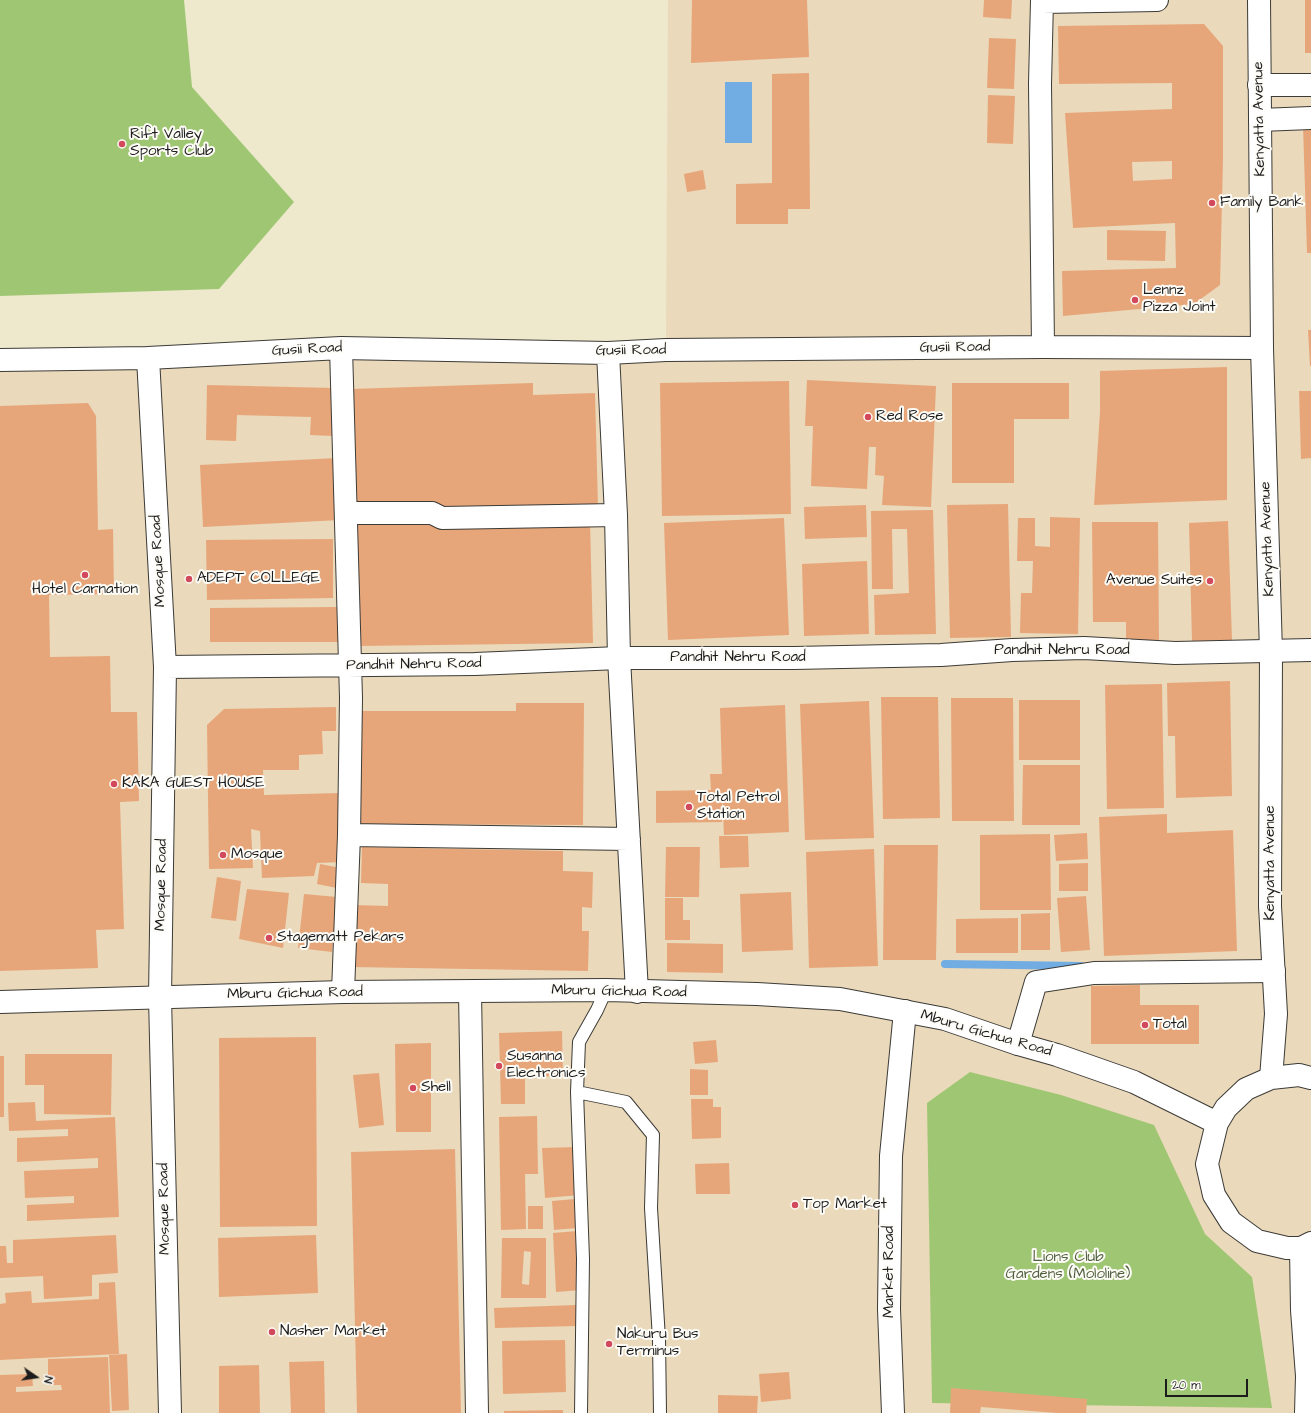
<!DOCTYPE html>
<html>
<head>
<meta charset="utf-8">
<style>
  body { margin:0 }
  #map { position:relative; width:1311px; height:1413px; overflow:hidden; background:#eee8cd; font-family:"Architects Daughter",sans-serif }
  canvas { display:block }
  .north { position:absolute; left:16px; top:1357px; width:40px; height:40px; -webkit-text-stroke:3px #fdfcf7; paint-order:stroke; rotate:103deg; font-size:11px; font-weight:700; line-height:16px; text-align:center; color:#1c1c1c }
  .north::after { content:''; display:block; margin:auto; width:14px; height:18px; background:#1c1c1c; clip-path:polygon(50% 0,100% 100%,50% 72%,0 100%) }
  .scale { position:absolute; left:1165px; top:1379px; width:83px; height:18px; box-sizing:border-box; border:2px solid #1c1c1c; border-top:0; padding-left:5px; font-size:12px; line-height:14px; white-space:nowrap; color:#1c1c1c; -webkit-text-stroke:3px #fdfcf7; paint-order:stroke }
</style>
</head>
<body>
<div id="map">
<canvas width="1311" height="1413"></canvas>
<div class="north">N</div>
<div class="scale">20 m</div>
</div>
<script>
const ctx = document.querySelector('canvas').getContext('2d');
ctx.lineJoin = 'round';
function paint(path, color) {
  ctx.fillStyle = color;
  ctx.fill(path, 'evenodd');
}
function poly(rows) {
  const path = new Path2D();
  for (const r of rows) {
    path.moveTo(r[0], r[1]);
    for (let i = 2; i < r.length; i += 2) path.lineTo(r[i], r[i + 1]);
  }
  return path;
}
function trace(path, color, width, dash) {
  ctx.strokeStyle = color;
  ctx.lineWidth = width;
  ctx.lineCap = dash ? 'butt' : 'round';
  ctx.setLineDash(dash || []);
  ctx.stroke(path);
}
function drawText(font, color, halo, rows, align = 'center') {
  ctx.font = font + ' "Architects Daughter",sans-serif';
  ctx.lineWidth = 4;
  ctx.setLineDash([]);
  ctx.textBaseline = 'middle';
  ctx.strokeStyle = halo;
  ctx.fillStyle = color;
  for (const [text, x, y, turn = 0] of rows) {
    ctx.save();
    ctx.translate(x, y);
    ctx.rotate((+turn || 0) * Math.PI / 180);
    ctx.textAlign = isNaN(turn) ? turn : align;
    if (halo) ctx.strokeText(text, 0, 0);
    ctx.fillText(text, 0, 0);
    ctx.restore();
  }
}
paint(poly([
  [668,0,1311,0,1311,1413,0,1413,0,369,666,350]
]), '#ead9ba');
paint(poly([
  [0,0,184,0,192,87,294,202,219,289,0,296],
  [970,1072,1061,1095,1154,1125,1205,1234,1252,1277,1272,1408,932,1403,927,1103]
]), '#9fc773');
paint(poly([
  [725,82,752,82,752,143,725,143]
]), '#71ade3');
trace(poly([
  [945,964,1081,966]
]), '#71ade3', 8);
paint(poly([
  [692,0,807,0,809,57,691,63],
  [984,0,1012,0,1011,19,983,17],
  [1305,0,1311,0,1311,53,1305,53],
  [1204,24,1223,46,1223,160,1220,285,1194,304,1063,316,1062,271,1176,268,1175,223,1073,228,1065,113,1172,109,1172,83,1059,84,1058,26],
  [1172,161,1172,179,1133,181,1132,162],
  [989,38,1016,39,1014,89,987,88],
  [809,73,810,209,788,209,788,224,736,224,736,184,772,183,772,74],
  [988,95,1015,96,1013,144,987,143],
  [1303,125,1311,125,1311,253,1307,253],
  [703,170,706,189,687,192,684,174],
  [1107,230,1166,231,1165,261,1107,260],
  [1308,330,1311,330,1311,366,1310,366],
  [1227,367,1227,500,1094,505,1100,412,1100,371],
  [807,380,936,386,931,507,882,505,884,476,875,475,876,447,869,447,867,489,811,486,813,426,805,426],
  [789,381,791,514,662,516,660,383],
  [533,383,533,395,595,393,598,507,355,509,351,389],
  [952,383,1069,383,1069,419,1014,419,1014,483,952,483],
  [207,385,334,388,333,436,310,435,311,417,237,415,236,441,206,440],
  [1299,391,1311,391,1311,458,1301,459],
  [88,403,96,416,98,530,113,529,114,594,49,595,50,657,110,656,111,712,137,712,139,801,120,802,124,929,96,930,98,968,0,971,0,406],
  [337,458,340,520,203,527,200,465],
  [1008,504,1011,637,950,638,947,505],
  [866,505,867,537,805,539,804,507],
  [933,510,936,634,875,635,874,595,909,593,907,529,892,529,893,589,872,589,871,511],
  [1050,517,1080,518,1078,634,1020,633,1021,593,1032,593,1033,561,1017,561,1018,518,1035,518,1035,546,1050,547],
  [784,518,789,635,668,640,664,523],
  [356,520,590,520,593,643,358,646],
  [1228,521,1232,640,1192,641,1189,523],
  [1092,522,1158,522,1159,641,1126,641,1126,622,1093,622],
  [333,539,333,598,207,600,206,540],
  [867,561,869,634,804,636,802,564],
  [338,607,338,642,210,642,210,608],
  [1230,681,1232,796,1176,798,1175,736,1168,736,1167,683],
  [1162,684,1164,808,1107,809,1105,685],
  [881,697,938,697,940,818,883,819],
  [951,698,1013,698,1014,821,952,821],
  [1019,700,1080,700,1080,760,1019,760],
  [869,701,874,838,805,840,800,704],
  [516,703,584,703,583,825,359,824,360,711,516,711],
  [785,705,789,832,724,835,722,791,722,822,656,823,656,791,711,790,710,774,722,774,720,708],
  [336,707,336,731,322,731,323,754,299,755,299,770,263,770,264,795,340,793,342,862,317,863,314,876,262,878,260,831,251,829,253,868,209,869,207,725,224,709],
  [1023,765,1080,765,1080,825,1022,825],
  [1167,814,1167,833,1233,830,1237,951,1104,956,1099,817],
  [1087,833,1088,859,1056,861,1054,835],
  [1050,834,1051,910,980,910,980,835],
  [719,836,748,836,749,867,720,868],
  [884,845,938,845,936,960,883,960],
  [362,847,563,851,563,871,593,872,592,908,582,907,582,931,589,931,588,971,351,967,353,905,388,906,388,884,361,883],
  [666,847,700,847,699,897,665,897],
  [874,849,878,966,809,968,806,852],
  [1088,863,1088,891,1059,891,1059,864],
  [320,864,341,868,337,888,317,884],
  [217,877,241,881,236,921,211,918],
  [247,889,289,893,283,948,239,939],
  [791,892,793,950,742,952,740,894],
  [304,894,337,897,332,952,298,948],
  [1086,896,1090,950,1061,952,1057,898],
  [665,898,683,898,683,920,690,920,690,940,665,940],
  [1050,913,1050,950,1021,950,1021,914],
  [1018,918,1018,953,956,953,956,919],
  [667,943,723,944,723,973,667,972],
  [1140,985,1140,1005,1199,1005,1199,1044,1091,1044,1091,986],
  [562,1031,563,1076,525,1077,525,1104,501,1104,499,1033],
  [316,1037,317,1226,220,1227,219,1038],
  [716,1040,718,1062,695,1064,693,1042],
  [431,1043,431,1132,396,1132,395,1044],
  [25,1054,112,1054,111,1115,44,1114,44,1085,25,1085],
  [0,1056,4,1056,4,1117,0,1117],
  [690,1069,708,1070,708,1095,690,1095],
  [379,1073,384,1125,359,1128,353,1075],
  [691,1099,713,1099,713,1107,721,1107,721,1138,692,1139],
  [35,1102,36,1121,115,1117,119,1217,27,1221,27,1205,74,1203,74,1196,25,1198,24,1171,98,1168,98,1158,17,1162,17,1138,68,1136,68,1129,9,1131,8,1103],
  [537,1116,538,1174,525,1174,526,1229,501,1230,499,1117],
  [577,1147,580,1195,545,1198,542,1148],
  [455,1149,461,1413,357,1413,351,1152],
  [729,1163,730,1194,696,1194,695,1164],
  [575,1199,577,1228,554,1230,552,1201],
  [528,1206,543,1206,543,1229,528,1229],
  [577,1231,581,1290,556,1292,553,1233],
  [116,1235,118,1273,92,1275,92,1296,44,1299,43,1276,0,1278,0,1246,6,1246,7,1263,13,1263,13,1240],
  [316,1235,318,1293,219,1297,218,1238],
  [502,1238,546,1238,546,1298,501,1298],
  [524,1251,531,1252,529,1285,522,1284],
  [115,1282,119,1354,0,1360,0,1304,6,1303,5,1293,31,1291,32,1303,99,1299,99,1283],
  [576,1305,577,1326,495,1328,494,1308],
  [565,1340,566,1392,503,1394,502,1341],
  [127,1354,129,1410,112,1411,109,1355],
  [108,1357,110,1413,0,1413,0,1375,32,1374,33,1386,16,1387,16,1392,62,1390,61,1385,48,1385,48,1359],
  [324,1361,325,1413,291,1413,289,1362],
  [259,1365,260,1413,219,1413,219,1366],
  [789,1372,791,1399,761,1402,759,1374],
  [951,1388,1087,1399,1086,1413,1057,1413,981,1407,980,1413,950,1413],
  [718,1395,758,1396,757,1413,718,1413],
  [563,1410,563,1413,504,1413,504,1411]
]), '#e7a67a');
const lane = poly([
  [606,990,597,1010,579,1042,577,1092,626,1102,653,1135,651,1208,659,1339,660,1413],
  [577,1092,583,1259,581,1413]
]);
const street = poly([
  [1042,0,1040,84,1043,347],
  [1042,2,1157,0],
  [1259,85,1311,85],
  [1260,120,1311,118],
  [341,348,351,698,349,835,343,992],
  [608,353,616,515,619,658,637,992],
  [148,358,165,667,160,997,170,1413],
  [0,360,148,358,341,348,608,353,666,350,1043,347,1262,348],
  [346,513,432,513,442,518,616,515],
  [165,667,475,664,619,658,794,658,941,655,1012,650,1084,648,1175,653,1311,650],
  [349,835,629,839],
  [470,992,477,1413],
  [1018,1044,1036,982,1094,973,1274,971],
  [1301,1248,1302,1310,1307,1376,1306,1413],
  [893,1413,889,1309,891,1156,905,1011]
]);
const secondary = poly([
  [1259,0,1262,348,1271,652,1270,906,1276,1014,1271,1078],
  [0,1002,343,992,606,990,757,994,840,999,945,1019,1018,1044,1057,1055,1134,1082,1217,1123],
  [1311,1078,1299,1075,1271,1078,1246,1089,1226,1108,1217,1123,1207,1164,1214,1195,1231,1222,1257,1241,1287,1248,1301,1248,1311,1243]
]);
trace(lane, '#3c3b37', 14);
trace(street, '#3c3b37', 24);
trace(secondary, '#3c3b37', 24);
trace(lane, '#fff', 12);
trace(street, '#fff', 22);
trace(secondary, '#fff', 22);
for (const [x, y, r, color] of [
  [122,144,4,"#d1495b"],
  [1212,203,4,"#d1495b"],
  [1135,300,4,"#d1495b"],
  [868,417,4,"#d1495b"],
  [85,575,4,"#d1495b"],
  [189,579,4,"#d1495b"],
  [1210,581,4,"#d1495b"],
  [114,784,4,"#d1495b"],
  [689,807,4,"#d1495b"],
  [223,855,4,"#d1495b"],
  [269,938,4,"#d1495b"],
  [1145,1025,4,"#d1495b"],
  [499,1066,4,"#d1495b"],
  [413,1088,4,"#d1495b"],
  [795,1205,4,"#d1495b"],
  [272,1332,4,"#d1495b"],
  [609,1344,4,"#d1495b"]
]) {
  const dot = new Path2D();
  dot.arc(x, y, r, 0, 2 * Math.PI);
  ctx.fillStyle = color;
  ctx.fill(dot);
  trace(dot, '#fdfcf7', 1.5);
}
drawText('15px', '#1c1c1c', '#fdfcf7', [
  ["Kenyatta Avenue",1260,119,-91],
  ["Gusii Road",955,348,-1],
  ["Gusii Road",307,350,-3],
  ["Gusii Road",631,351,-1],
  ["Kenyatta Avenue",1268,539,-92],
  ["Mosque Road",159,561,-93],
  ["Pandhit Nehru Road",1062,651],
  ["Pandhit Nehru Road",738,658],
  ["Pandhit Nehru Road",414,665,-1],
  ["Kenyatta Avenue",1271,863,-90],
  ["Mosque Road",162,885,-89],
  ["Mburu Gichua Road",619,992,1],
  ["Mburu Gichua Road",295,994,-1],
  ["Mburu Gichua Road",986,1034,16],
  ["Mosque Road",165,1209,-91],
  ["Market Road",890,1272,-90]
]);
drawText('15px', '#1c1c1c', '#fdfcf7', [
  ["Rift Valley",130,135],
  ["Sports Club",130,152],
  ["Family Bank",1220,203],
  ["Lennz",1143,291],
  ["Pizza Joint",1143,308],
  ["Red Rose",876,417],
  ["ADEPT COLLEGE",197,579],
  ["Avenue Suites",1202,581,"right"],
  ["Hotel Carnation",85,590,"center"],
  ["KAKA GUEST HOUSE",122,784],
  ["Total Petrol",697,798],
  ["Station",697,815],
  ["Mosque",231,855],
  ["Stagematt Pekars",277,938],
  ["Total",1153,1025],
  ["Susanna",507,1057],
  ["Electronics",507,1074],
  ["Shell",421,1088],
  ["Top Market",803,1205],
  ["Nasher Market",280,1332],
  ["Nakuru Bus",617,1335],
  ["Terminus",617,1352]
], 'left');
drawText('15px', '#50603f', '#fdfcf7', [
  ["Lions Club",1068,1258],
  ["Gardens (Mololine)",1068,1275]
]);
</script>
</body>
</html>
